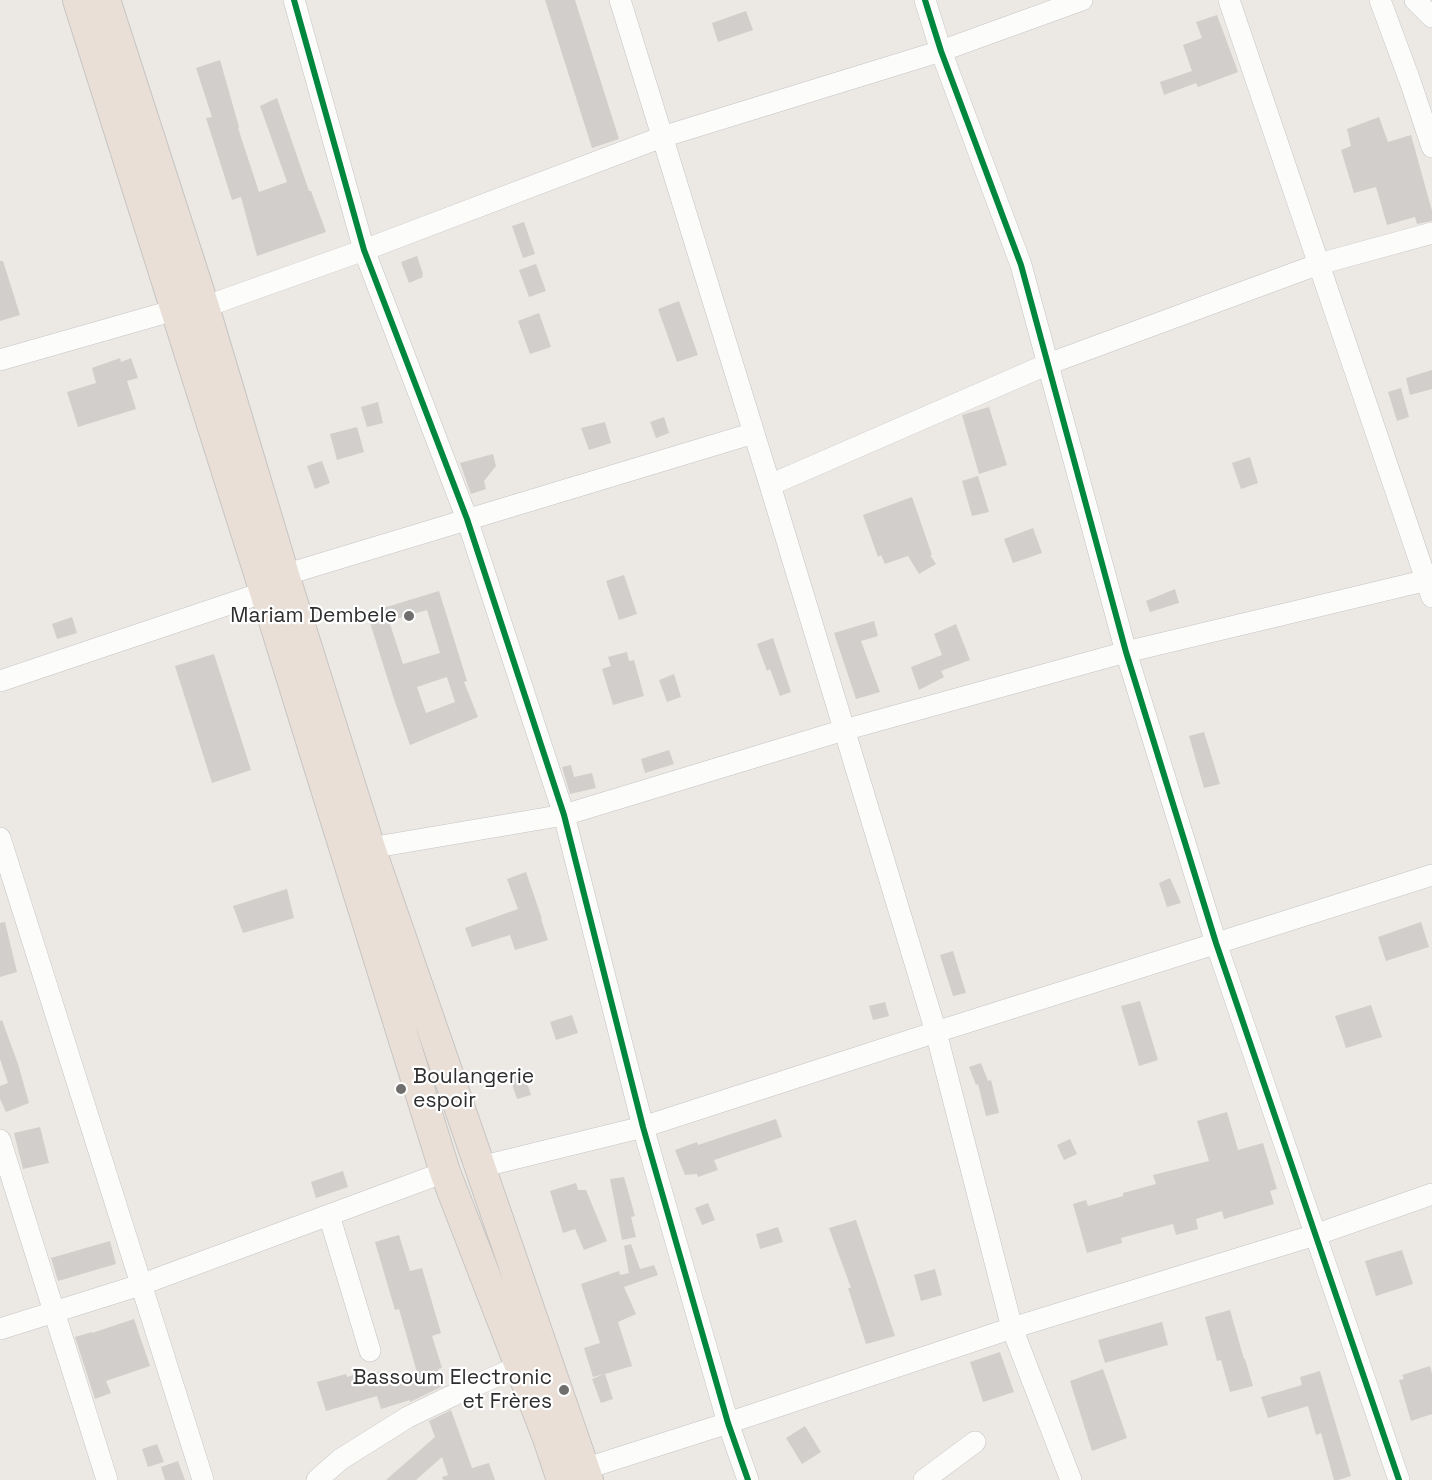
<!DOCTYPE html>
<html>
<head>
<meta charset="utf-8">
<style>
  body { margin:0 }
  canvas { display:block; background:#ece8e4 }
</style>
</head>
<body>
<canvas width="1432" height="1480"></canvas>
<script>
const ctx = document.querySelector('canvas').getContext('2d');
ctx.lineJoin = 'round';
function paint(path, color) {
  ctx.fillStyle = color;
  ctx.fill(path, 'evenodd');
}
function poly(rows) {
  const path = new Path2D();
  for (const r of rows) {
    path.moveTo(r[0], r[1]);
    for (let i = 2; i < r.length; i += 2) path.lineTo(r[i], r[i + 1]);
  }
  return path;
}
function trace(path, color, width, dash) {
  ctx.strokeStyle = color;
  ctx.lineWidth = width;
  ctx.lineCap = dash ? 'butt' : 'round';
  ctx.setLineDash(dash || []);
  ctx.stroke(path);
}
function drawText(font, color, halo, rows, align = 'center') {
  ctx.font = font + ' "Space Grotesk",sans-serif';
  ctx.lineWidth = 4.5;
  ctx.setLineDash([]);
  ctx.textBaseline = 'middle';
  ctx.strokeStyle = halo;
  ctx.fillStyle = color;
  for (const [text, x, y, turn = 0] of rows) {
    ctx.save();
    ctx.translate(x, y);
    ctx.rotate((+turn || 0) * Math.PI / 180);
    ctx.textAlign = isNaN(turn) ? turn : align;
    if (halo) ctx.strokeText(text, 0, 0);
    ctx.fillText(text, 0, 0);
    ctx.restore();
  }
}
paint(poly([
  [545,0,575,0,619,139,592,148],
  [746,11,753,30,718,42,712,23],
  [1217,15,1238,72,1198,87,1196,83,1164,95,1160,82,1192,71,1183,45,1202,38,1196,22],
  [220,60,239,127,238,128,259,192,287,182,260,106,277,98,309,191,311,191,326,232,257,256,241,197,232,200,206,118,212,117,196,68],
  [1379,117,1388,142,1411,135,1432,211,1432,221,1417,224,1415,217,1387,225,1376,187,1354,193,1341,150,1351,146,1347,129],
  [524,222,535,254,523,258,512,226],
  [417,256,423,274,422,275,423,277,409,283,401,262],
  [0,261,3,261,20,315,0,321],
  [536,264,546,291,529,297,519,270],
  [679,301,698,355,677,362,658,309],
  [539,313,551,347,530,354,518,321],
  [120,358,121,362,131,358,138,378,127,381,136,409,78,427,67,392,96,383,92,368],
  [1432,370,1432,389,1410,395,1406,378],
  [1401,388,1409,417,1397,421,1388,392],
  [378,402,383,423,367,427,361,407],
  [989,407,1007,465,979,474,962,415],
  [664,417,669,433,656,438,650,422],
  [605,422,611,443,589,450,581,428],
  [357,427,364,452,337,460,330,434],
  [493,454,496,466,484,481,486,489,471,494,460,463],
  [1250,457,1258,483,1241,489,1232,463],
  [322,461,330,483,315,489,307,466],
  [978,476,989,512,972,516,962,481],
  [912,497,932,555,930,555,936,564,919,574,908,556,885,564,881,555,878,557,863,515],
  [1033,528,1042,553,1013,563,1004,539],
  [624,575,637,614,619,620,606,581],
  [1175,589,1179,603,1150,612,1146,601],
  [439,591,467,681,464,682,478,717,410,745,393,696,367,613],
  [427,610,440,653,403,664,389,621],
  [447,677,455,702,426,713,417,687],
  [72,617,77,633,57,639,52,624],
  [874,621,878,636,861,641,880,692,856,699,834,633],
  [956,624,970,660,941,671,944,677,919,690,911,667,942,655,934,634],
  [773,638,791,692,780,696,770,669,767,671,757,644],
  [627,652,629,661,634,660,644,696,613,705,602,669,611,666,608,657],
  [214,654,251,770,212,783,175,666],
  [674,674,681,697,667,702,659,680],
  [1204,732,1220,784,1204,788,1189,736],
  [669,750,674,764,645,773,641,759],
  [571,765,574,777,592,773,596,788,570,794,562,767],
  [526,872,542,919,541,919,548,940,515,950,510,935,472,947,465,928,518,909,507,879],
  [1170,878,1181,903,1167,907,1159,883],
  [287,889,294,918,243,933,233,906],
  [5,922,17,972,0,977,0,923],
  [1421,922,1429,947,1386,961,1378,937],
  [953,951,966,993,953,996,940,955],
  [1140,1001,1158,1060,1139,1066,1121,1006],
  [885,1002,889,1016,873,1020,869,1006],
  [1371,1005,1382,1037,1346,1048,1335,1016],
  [572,1015,578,1033,556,1040,550,1022],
  [2,1020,18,1064,29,1103,6,1112,0,1099,0,1086,8,1083,0,1059,0,1021],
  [981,1063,988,1081,991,1080,999,1113,986,1116,978,1084,976,1085,969,1067],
  [522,1068,531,1095,517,1099,508,1072],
  [1227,1112,1238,1150,1263,1143,1277,1189,1270,1191,1274,1204,1224,1219,1222,1211,1196,1219,1198,1229,1176,1235,1173,1224,1121,1238,1122,1243,1087,1253,1073,1204,1086,1200,1088,1206,1123,1196,1123,1193,1156,1184,1153,1175,1209,1161,1197,1121],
  [776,1119,782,1137,714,1160,718,1170,698,1177,697,1174,685,1175,675,1150,697,1142,698,1145],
  [40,1127,49,1163,23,1169,14,1133],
  [1070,1139,1077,1154,1064,1160,1057,1145],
  [343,1171,348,1187,316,1198,311,1182],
  [624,1177,635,1216,631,1217,636,1237,622,1240,610,1179],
  [576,1183,578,1190,586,1190,607,1241,584,1250,575,1229,563,1233,550,1191],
  [708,1203,715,1220,702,1225,695,1208],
  [856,1220,895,1336,866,1344,848,1288,851,1288,829,1228],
  [778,1227,783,1242,760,1249,756,1234],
  [399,1235,410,1271,422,1268,441,1333,432,1336,442,1368,438,1369,443,1386,410,1402,410,1400,381,1409,377,1396,326,1411,317,1382,346,1374,347,1377,360,1373,361,1377,382,1371,386,1385,418,1376,399,1309,395,1310,375,1242],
  [110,1241,116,1264,58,1281,51,1258],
  [631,1244,640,1269,654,1265,658,1275,624,1287,636,1314,618,1322,632,1366,605,1374,613,1399,601,1403,592,1379,604,1374,593,1377,584,1348,600,1343,581,1284,619,1271,620,1275,629,1273,624,1246],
  [1402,1250,1413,1284,1376,1296,1365,1261],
  [935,1269,942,1295,921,1301,914,1275],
  [1230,1310,1244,1359,1245,1359,1253,1386,1230,1392,1221,1360,1217,1361,1205,1317],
  [134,1319,150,1366,106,1381,111,1393,95,1399,75,1337,92,1332,92,1333],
  [1162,1322,1168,1345,1105,1363,1098,1340],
  [1000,1352,1014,1392,983,1402,970,1362],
  [1430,1366,1432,1374,1432,1414,1411,1421,1399,1380,1404,1379,1402,1375],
  [1103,1369,1127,1438,1092,1451,1070,1381],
  [1320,1371,1351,1476,1338,1480,1334,1480,1321,1433,1316,1435,1308,1406,1268,1418,1261,1397,1302,1385,1300,1377],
  [451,1410,472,1468,489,1463,495,1480,443,1480,442,1477,448,1475,442,1457,416,1480,386,1480,435,1437,429,1421],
  [805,1426,821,1452,802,1464,786,1438],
  [157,1444,164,1462,148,1467,142,1449],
  [178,1461,185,1480,165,1480,161,1467]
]), '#d1cecb');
const minor = poly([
  [294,0,364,250,467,519,564,815,643,1127,728,1423,748,1480],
  [620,0,770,485,936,1032,1012,1328,1071,1480],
  [925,0,941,51,1021,265,1126,652,1216,943,1399,1480],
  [1229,0,1432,597],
  [1380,0,1410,81,1432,147],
  [1415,0,1432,17],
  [204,307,364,250,662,137,941,51,1082,0],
  [0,360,175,310],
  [770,485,1048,364,1319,264,1432,233],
  [0,681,265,592,284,575,754,433],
  [0,838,203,1480],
  [370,848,564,815,844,730,1126,652,1432,579],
  [0,1140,107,1480],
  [480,1167,643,1127,936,1032,1432,875],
  [329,1215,370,1351],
  [0,1329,140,1285,445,1172],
  [584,1469,728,1423,1012,1328,1315,1235,1432,1194],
  [317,1480,341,1459,408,1417,460,1392,520,1366],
  [924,1480,975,1442]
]);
const highway = poly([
  [78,0,265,592,445,1172,548,1438,562,1480],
  [105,0,204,307,284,575,370,848,588,1480]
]);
trace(minor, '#c5c4c5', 22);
trace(highway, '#c6c5c4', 32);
trace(minor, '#fcfcfb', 21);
trace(highway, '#eadfd6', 30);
trace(poly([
  [294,0,364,250,467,519,564,815,643,1127,728,1423,748,1480],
  [925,0,941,51,1021,265,1126,652,1216,943,1399,1480]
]), '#00873e', 6);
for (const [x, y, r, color] of [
  [409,616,6,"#706f6e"],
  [401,1089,6,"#706f6e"],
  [564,1390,6,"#706f6e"]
]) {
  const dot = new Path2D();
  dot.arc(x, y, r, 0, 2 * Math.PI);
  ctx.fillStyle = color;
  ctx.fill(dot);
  trace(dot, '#fff', 2);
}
drawText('21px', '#2e2e2e', '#fff', [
  ["Mariam Dembele",397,616],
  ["Boulangerie",413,1077,"left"],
  ["espoir",413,1101,"left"],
  ["Bassoum Electronic",552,1378],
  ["et Frères",552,1402]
], 'right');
</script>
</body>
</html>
